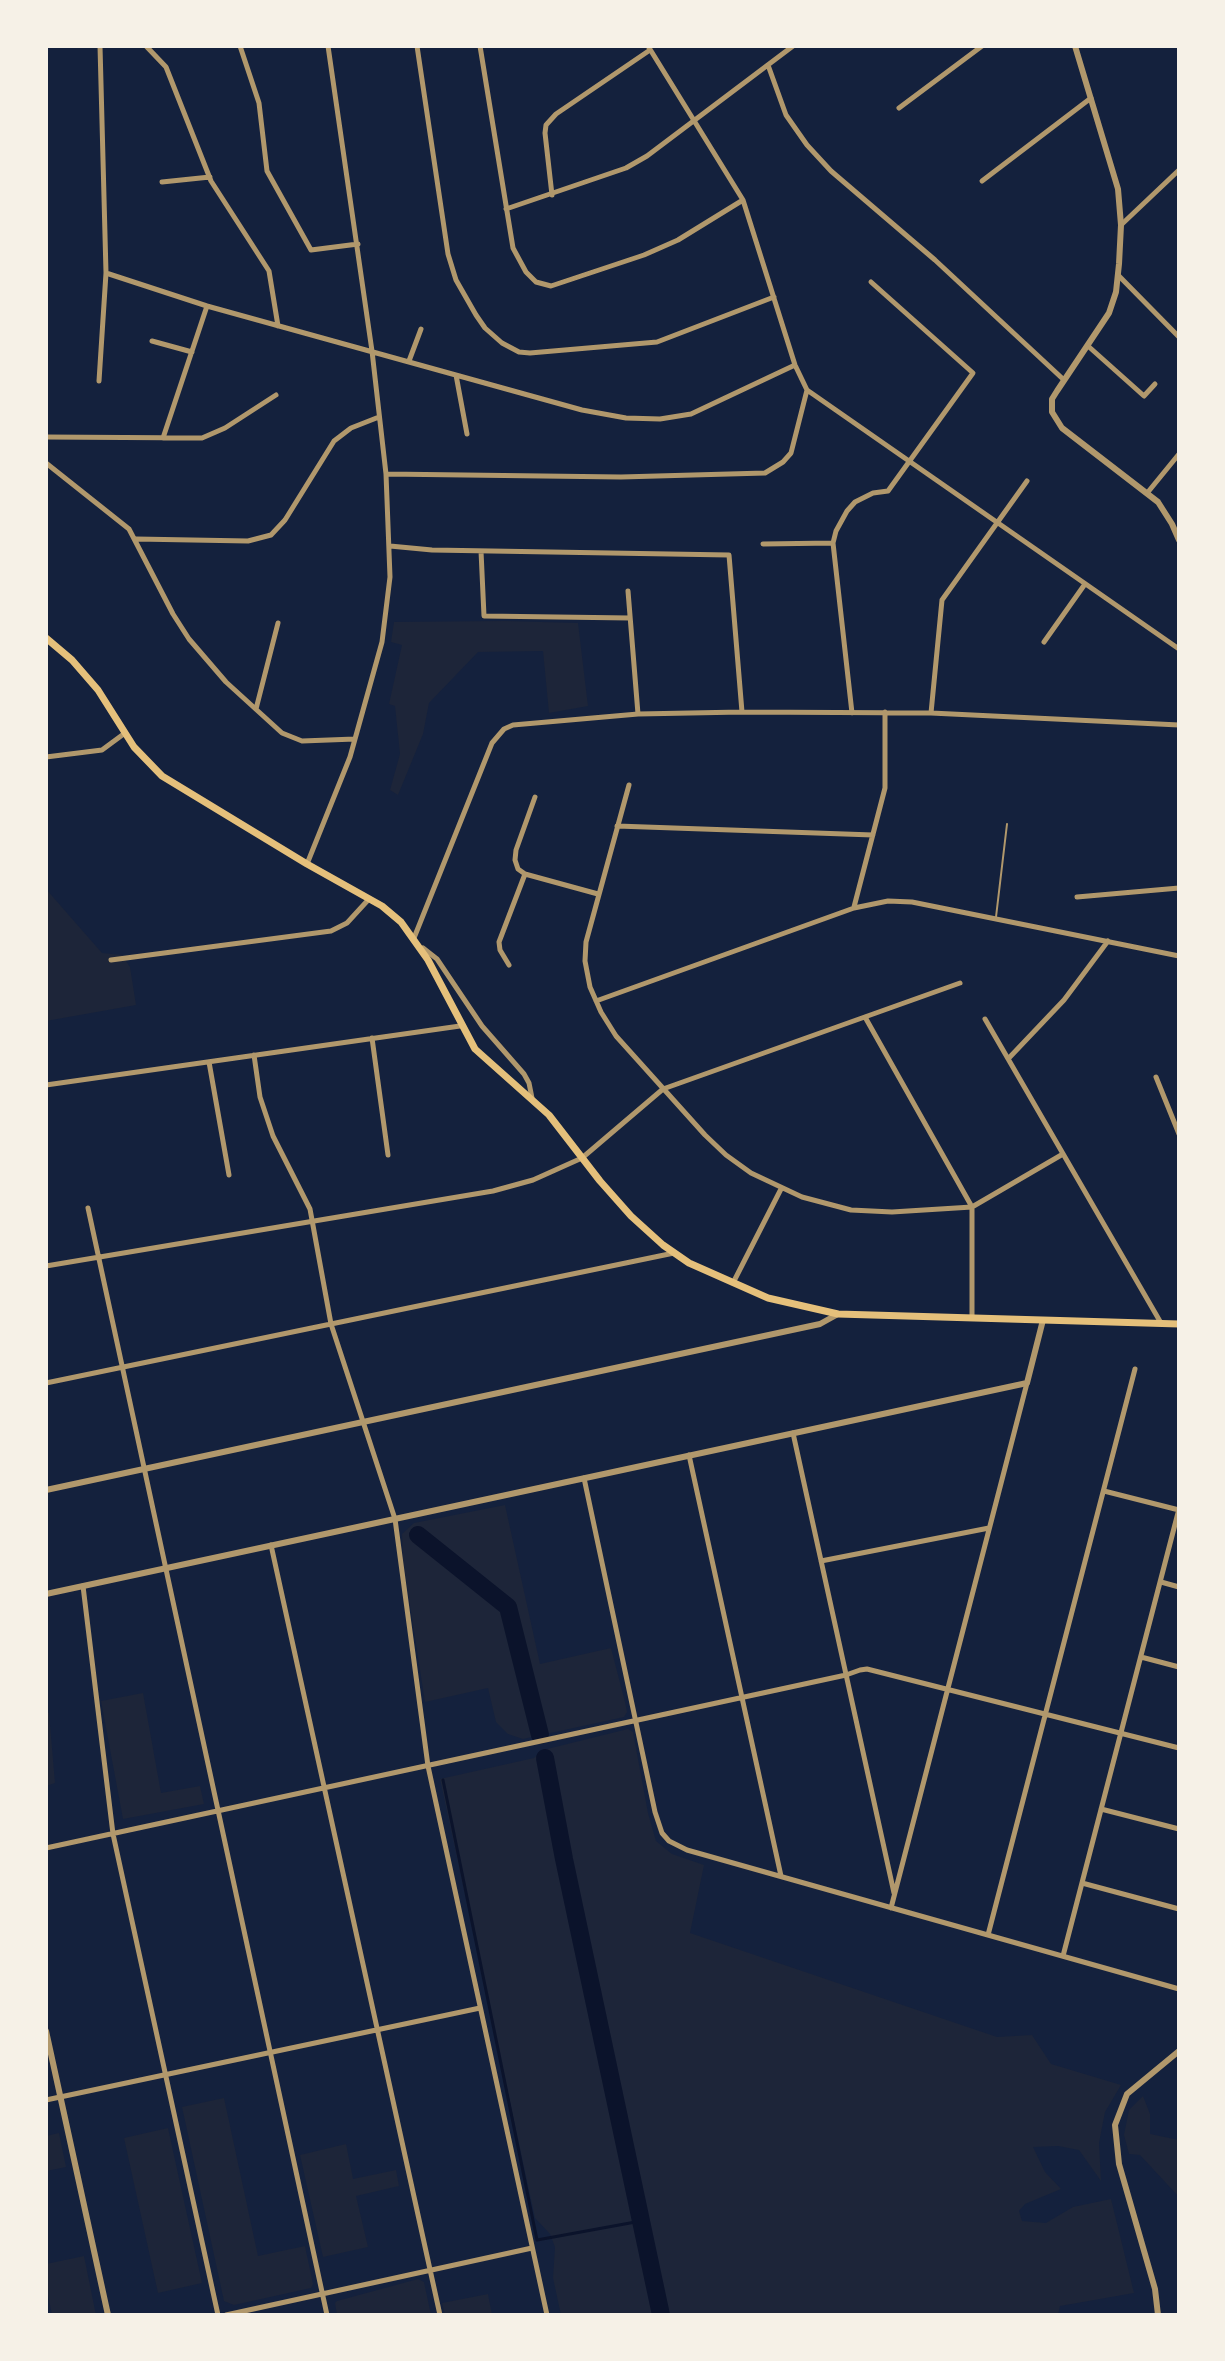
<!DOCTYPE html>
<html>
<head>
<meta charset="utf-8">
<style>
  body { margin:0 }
  #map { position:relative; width:1225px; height:2361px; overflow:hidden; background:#14213d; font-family:Manrope,sans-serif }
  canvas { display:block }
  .frame { position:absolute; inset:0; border:48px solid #f6f1e7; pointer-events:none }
</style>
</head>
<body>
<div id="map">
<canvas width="1225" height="2361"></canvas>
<div class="frame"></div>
</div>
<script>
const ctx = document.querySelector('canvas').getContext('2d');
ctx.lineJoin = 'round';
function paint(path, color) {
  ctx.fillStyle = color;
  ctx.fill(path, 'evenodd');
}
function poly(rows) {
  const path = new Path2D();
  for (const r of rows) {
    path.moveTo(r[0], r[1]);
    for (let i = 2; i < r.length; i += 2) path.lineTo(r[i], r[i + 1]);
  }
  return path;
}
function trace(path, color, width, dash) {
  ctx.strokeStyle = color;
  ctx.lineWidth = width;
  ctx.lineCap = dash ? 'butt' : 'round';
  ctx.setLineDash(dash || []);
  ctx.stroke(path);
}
paint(poly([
  [505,621,578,623,588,706,549,713,543,651,478,652,429,703,423,734,398,795,390,790,400,754,395,706,389,704,402,645,391,642,394,622],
  [46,889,102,953,122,955,130,967,136,1005,46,1021],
  [505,1505,540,1664,611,1648,625,1702,627,1712,624,1717,523,1739,508,1734,496,1722,488,1688,425,1702,403,1560,402,1534,414,1523],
  [143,1693,161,1793,200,1786,204,1804,123,1819,101,1701],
  [46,1713,49,1713,55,1783,46,1786],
  [628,1729,633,1732,648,1813,656,1841,672,1854,704,1865,690,1933,997,2037,1032,2035,1051,2064,1121,2085,1105,2112,1099,2143,1101,2181,1079,2150,1058,2146,1033,2147,1045,2172,1061,2189,1025,2204,1019,2211,1022,2221,1046,2223,1073,2207,1111,2199,1134,2293,1060,2306,1058,2315,561,2315,553,2278,555,2247,550,2234,535,2218,440,1779,534,1758,543,1750],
  [1143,2096,1150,2114,1150,2134,1179,2140,1179,2197,1140,2155,1129,2154,1124,2135,1129,2110],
  [224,2098,258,2256,305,2246,313,2284,311,2288,234,2305,224,2301,182,2107],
  [168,2128,202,2283,158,2293,124,2138],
  [59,2133,66,2167,46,2171,46,2136],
  [346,2144,353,2179,396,2170,399,2186,356,2196,368,2247,323,2257,300,2155],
  [84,2256,96,2315,52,2315,46,2285,46,2264],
  [418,2279,424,2282,431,2315,337,2315,335,2303,337,2301],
  [488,2294,492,2315,445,2315,442,2303]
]), '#1d2539');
trace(poly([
  [443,1780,537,2240,641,2221]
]), '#0b132b', 3);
trace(poly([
  [418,1535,508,1607,540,1735],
  [545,1758,564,1859,661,2315]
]), '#0b132b', 18);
trace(poly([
  [996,917,1007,824]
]), '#b1986c', 2);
trace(poly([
  [100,46,106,273,207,306,582,410,626,418,660,419,691,414,795,365],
  [146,46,166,67,211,181,269,271,278,326],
  [240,46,259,103,267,171,311,250,358,244],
  [417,46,448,254,456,280,476,315,485,328,502,343,519,352,530,353,657,342,774,297],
  [480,46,513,248,526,272,536,282,551,286,644,255,678,240,743,200],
  [648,46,743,200,795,365,807,390,1179,649],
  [768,65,786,115,807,145,831,171,935,260,1064,380],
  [899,108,982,46],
  [982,181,1091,98],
  [162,182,210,177],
  [552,195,545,133,546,125,556,114,650,50],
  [506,209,626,168,647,156,793,46],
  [1121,225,1179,170],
  [1118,275,1179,337],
  [152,341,192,352],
  [1088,346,1144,396,1155,384],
  [409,361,421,329],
  [456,375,467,434],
  [99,381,106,273],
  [46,437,202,438,225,428,276,395],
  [163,438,207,306],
  [46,463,129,529,173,614,189,639,226,682,282,733,302,741,355,739],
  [386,474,621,477,765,473,783,462,791,453,807,390],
  [1148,492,1179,454],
  [136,539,248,541,271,535,285,520,334,441,351,428,379,417],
  [763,544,833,543],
  [390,546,432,550,729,555,742,712],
  [481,551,484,616,630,618],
  [628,591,638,714],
  [1044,642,1085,584],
  [256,709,278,623],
  [852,713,833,543,836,531,847,511,855,502,873,493,888,491,973,373,871,282],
  [931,713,942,600,1027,481],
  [46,757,102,750,125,733],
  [629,785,586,942,585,961,590,987,601,1012,616,1036,705,1135,726,1155,751,1173,802,1197,851,1210,892,1212,972,1207,1063,1154],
  [535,797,516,850,515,860,518,869,525,874,598,894],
  [617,826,873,835],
  [307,864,350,757,382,642,390,577,386,474,372,351,328,46],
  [1077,897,1179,888],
  [854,907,885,788,885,712],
  [414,938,492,743,504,729,513,725,638,714,742,712,931,713,1179,725],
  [423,948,437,959,482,1026,524,1074,529,1083,532,1098],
  [111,960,331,931,347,923,369,899],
  [509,965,500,950,499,942,525,874],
  [596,1001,854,908,888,901,912,902,1179,956],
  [865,1017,972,1207,972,1318],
  [985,1019,1161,1323],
  [372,1038,388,1155],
  [254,1055,260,1097,273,1136,310,1209,331,1324,395,1519,428,1766,547,2315],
  [1008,1059,1064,1000,1108,941],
  [209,1062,229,1175],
  [1156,1077,1179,1134],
  [46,1085,460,1026],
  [88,1208,327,2315],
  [46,1266,493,1191,533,1180,582,1158,663,1089,960,983],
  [733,1283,781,1189],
  [46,1383,674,1253],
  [793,1433,894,1893],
  [689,1455,781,1876],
  [584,1478,655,1812,662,1833,669,1841,687,1850,1179,1989],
  [1104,1491,1179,1510],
  [271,1545,440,2315],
  [821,1561,989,1528],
  [1161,1582,1179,1587],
  [83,1586,113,1834,218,2315],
  [1141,1657,1179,1667],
  [1101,1809,1179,1829],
  [46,1848,846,1675,860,1670,867,1669,1179,1748],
  [1082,1883,1179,1909],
  [891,1908,1027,1383],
  [988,1935,1135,1369],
  [1063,1956,1179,1509],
  [46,2100,480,2008],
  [226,2315,532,2248]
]), '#b1986c', 5);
trace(poly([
  [1075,46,1118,189,1121,225,1119,264,1116,292,1109,313,1057,391,1052,399,1052,412,1062,428,1158,502,1172,524,1179,540],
  [46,1490,820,1324,838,1314],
  [46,1594,1027,1383,1043,1320],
  [46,2031,108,2315],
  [1158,2315,1155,2289,1119,2164,1115,2125,1127,2094,1179,2051]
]), '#b1986c', 6);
trace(poly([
  [46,638,72,660,98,690,134,747,162,776,307,864,382,906,401,922,428,960,475,1049,549,1115,600,1181,631,1216,663,1245,689,1263,768,1298,838,1314,1179,1324]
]), '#e5c07b', 7);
</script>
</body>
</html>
